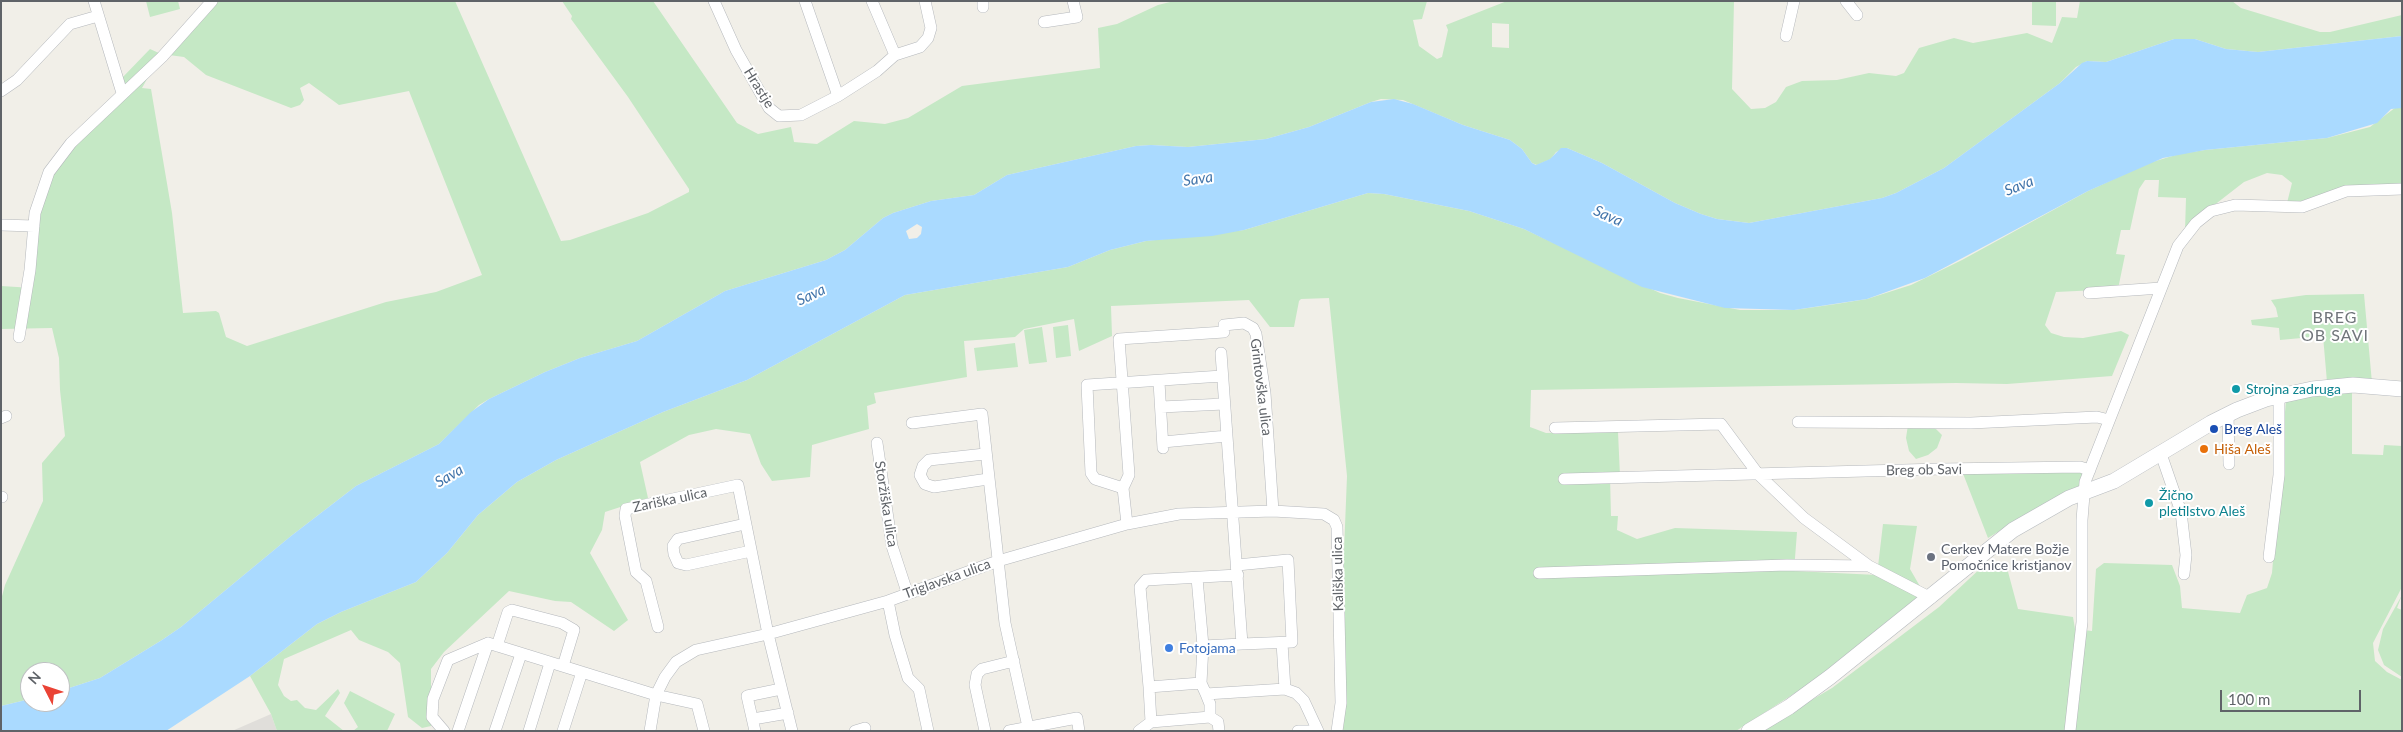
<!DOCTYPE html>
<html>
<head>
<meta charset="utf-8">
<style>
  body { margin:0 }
  #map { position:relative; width:2403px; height:732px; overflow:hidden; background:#f1efe8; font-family:Lato,sans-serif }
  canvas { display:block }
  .frame { position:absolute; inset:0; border:2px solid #5f6368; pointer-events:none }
  .north { position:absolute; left:20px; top:662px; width:50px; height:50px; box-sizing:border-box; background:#fff; border:1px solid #bfc1c3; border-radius:50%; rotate:311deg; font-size:14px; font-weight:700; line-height:20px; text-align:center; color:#5f6368 }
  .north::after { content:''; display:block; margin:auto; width:18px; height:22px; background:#ea4335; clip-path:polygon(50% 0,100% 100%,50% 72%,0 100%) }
  .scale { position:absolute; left:2220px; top:690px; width:141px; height:22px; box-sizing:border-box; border:2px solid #5f6368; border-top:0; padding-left:6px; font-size:15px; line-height:18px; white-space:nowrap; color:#5f6368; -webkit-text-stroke:4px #fff; paint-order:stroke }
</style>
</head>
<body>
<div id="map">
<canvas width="2403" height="732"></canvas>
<div class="frame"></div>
<div class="north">N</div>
<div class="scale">100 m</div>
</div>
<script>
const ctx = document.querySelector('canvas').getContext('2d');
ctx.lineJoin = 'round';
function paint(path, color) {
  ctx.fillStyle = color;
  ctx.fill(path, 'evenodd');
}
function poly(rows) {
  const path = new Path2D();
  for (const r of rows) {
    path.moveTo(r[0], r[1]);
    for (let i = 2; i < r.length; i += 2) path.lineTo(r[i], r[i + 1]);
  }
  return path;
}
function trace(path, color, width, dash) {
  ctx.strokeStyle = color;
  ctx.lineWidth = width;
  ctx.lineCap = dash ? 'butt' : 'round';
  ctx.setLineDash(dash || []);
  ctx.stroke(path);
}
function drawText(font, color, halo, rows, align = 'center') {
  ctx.font = font + ' Lato,sans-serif';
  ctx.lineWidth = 4;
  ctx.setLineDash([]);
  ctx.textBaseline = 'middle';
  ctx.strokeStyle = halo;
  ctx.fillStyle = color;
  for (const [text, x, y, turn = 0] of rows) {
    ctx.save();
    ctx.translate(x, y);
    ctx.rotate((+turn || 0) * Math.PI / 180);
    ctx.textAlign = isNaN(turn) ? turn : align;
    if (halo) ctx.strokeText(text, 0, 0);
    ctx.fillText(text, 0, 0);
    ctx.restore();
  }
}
paint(poly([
  [271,714,277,731,232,731]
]), '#e0deda');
paint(poly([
  [146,1,178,1,180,9,150,17],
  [216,1,455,1,561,241,570,240,648,213,689,192,689,189,628,97,571,19,572,16,562,1,653,1,737,123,758,134,791,127,794,142,817,144,854,121,885,124,908,118,962,86,1100,68,1098,28,1117,24,1158,5,1174,1,1427,1,1422,19,1413,20,1419,46,1437,59,1442,57,1448,30,1446,25,1507,1,1734,1,1732,89,1751,109,1765,108,1776,102,1786,87,1802,81,1837,80,1869,73,1896,76,1904,73,1919,48,1954,38,1973,43,2027,33,2052,43,2062,17,2077,18,2080,1,2232,1,2241,8,2320,32,2330,32,2402,15,2402,36,2258,52,2226,49,2195,39,2174,39,2106,62,2087,61,2076,67,2060,83,1944,168,1896,193,1882,198,1749,223,1717,219,1701,214,1675,203,1602,163,1567,148,1556,152,1551,159,1537,165,1532,163,1522,149,1510,140,1463,125,1403,100,1381,99,1371,102,1309,127,1266,139,1188,147,1151,145,1136,146,1007,175,974,195,931,201,893,213,883,218,845,250,826,260,725,291,637,341,580,358,545,372,489,399,479,405,439,444,356,486,291,536,181,627,162,640,100,678,60,691,60,672,30,672,30,699,1,706,1,600,5,585,43,501,42,463,65,436,60,390,59,358,52,328,1,329,1,286,33,288,39,211,58,161,121,96,121,79,150,49,161,54,142,88,151,89,172,213,183,313,216,311,219,313,226,337,247,346,386,302,436,292,482,275,409,91,339,105,309,83,300,88,304,100,300,105,291,108,206,75,184,57,169,55],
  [1492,23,1509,24,1509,48,1492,47],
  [2032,1,2056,1,2056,26,2032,25],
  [2396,107,2402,108,2402,187,2287,203,2292,183,2282,175,2267,173,2244,182,2195,220,2185,231,2186,198,2158,197,2159,180,2145,180,2139,189,2130,230,2121,230,2116,254,2125,255,2118,289,2056,292,2045,325,2051,333,2064,337,2083,338,2121,331,2129,335,2112,376,2007,384,1956,383,1531,390,1530,427,1546,433,1618,432,1620,476,1610,476,1611,516,1618,516,1617,530,1637,539,1675,528,1797,532,1794,571,1877,575,1883,524,1917,526,1910,569,1925,595,1823,675,1736,731,1343,731,1345,689,1343,576,1347,476,1329,298,1301,299,1299,301,1294,327,1270,327,1249,300,1111,306,1112,336,1079,351,1074,319,1024,329,1015,337,964,341,967,377,874,393,876,403,867,406,869,429,812,445,810,477,772,481,761,464,750,434,716,429,689,435,640,462,648,498,605,512,602,530,590,553,628,620,614,631,571,602,555,601,509,591,444,652,431,669,431,726,422,728,408,717,400,663,388,652,359,640,351,630,284,659,278,685,284,696,291,701,297,700,305,708,316,710,338,689,340,693,325,716,344,731,277,731,271,714,250,676,317,624,341,612,416,582,447,553,478,515,517,482,556,460,663,412,747,380,905,295,1068,267,1110,250,1146,241,1244,230,1368,193,1384,194,1469,211,1524,229,1660,293,1678,298,1740,310,1794,310,1836,304,1867,299,1911,285,1962,260,2088,191,2149,163,2179,154,2205,150,2327,138,2370,127],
  [2364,294,2372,383,2327,382,2323,336,2280,340,2279,328,2252,325,2251,320,2278,317,2276,308,2271,300,2306,295],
  [1068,325,1071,356,1056,358,1053,327],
  [1042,327,1047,362,1029,364,1024,330],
  [1015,343,1018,367,977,371,974,348],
  [2343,390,2352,393,2352,454,2383,455,2384,445,2402,446,2402,587,2373,643,2375,661,2387,672,2402,680,2402,731,1759,731,1832,688,1939,607,1983,566,2007,568,2018,609,2073,617,2075,629,2092,631,2096,569,2104,563,2172,565,2180,586,2182,608,2240,613,2247,595,2267,588,2272,573,2286,400],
  [1908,425,1932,425,1942,435,1937,448,1928,455,1916,459,1909,451,1906,438],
  [2075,469,2083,474,2084,483,2076,492,2008,530,2001,530,1988,538,1962,471],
  [2402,595,2397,608,2402,610,2402,677,2384,665,2378,650,2383,629],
  [350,691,395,714,387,731,353,731,358,727,344,703]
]), '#c5e8c5');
paint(poly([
  [2402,36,2402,108,2391,109,2377,123,2327,138,2205,150,2163,158,2088,191,1925,278,1867,299,1794,310,1725,308,1642,287,1524,229,1469,211,1384,194,1368,193,1244,230,1212,236,1146,241,1110,250,1068,267,905,295,747,380,663,412,556,460,517,482,478,515,447,553,416,582,341,612,317,624,250,676,166,731,1,731,1,706,30,699,30,702,60,702,60,691,100,678,162,640,181,627,291,536,356,486,439,444,471,412,489,399,545,372,580,358,637,341,725,291,826,260,845,250,883,218,893,213,931,201,974,195,1007,175,1136,146,1151,145,1188,147,1266,139,1309,127,1371,102,1394,99,1413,104,1463,125,1510,140,1522,149,1532,163,1536,165,1550,159,1561,148,1567,148,1602,163,1675,203,1701,214,1717,219,1749,223,1882,198,1896,193,1944,168,2060,83,2082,63,2087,61,2106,62,2174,39,2195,39,2226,49,2258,52],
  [917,224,922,227,921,234,917,238,909,239,906,231]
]), '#aadaff');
const street = poly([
  [94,1,122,93],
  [714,1,736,50,769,108,779,116,801,115,838,96,877,71,895,55,920,47,928,38,931,28,925,1],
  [805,1,838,96],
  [872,1,895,55],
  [983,1,983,7],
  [1846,1,1857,15],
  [1044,22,1077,17,1073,1],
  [1786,36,1794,1],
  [1,91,17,80,70,24,98,16],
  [1,225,34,226],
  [2089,293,2161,288],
  [19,337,30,270,35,213,49,172,71,143,162,57,212,1],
  [1221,353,1242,644,1203,646,1201,683,1206,694,1285,689,1282,643],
  [1159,382,1163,448],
  [1161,407,1224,404],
  [2228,414,2229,464],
  [1,418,6,416],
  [1798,422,1971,423,2097,417,2109,420],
  [912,423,982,414,1005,623,1028,727],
  [1555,428,1721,424,1758,474,1804,518,1869,566,1931,598],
  [1163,442,1227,436],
  [877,443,892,546,907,592],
  [985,454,929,460,923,466,920,475,925,484,934,487,988,479],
  [2161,454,2181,512,2186,555,2184,574],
  [1564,479,1941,469,2080,467,2090,470],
  [1123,488,1095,479,1091,473,1087,385,1222,376],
  [1,497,2,497],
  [745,524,678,539,673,546,674,554,678,563,686,565,751,551],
  [1127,524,1123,488,1129,475,1119,339,1224,332,1224,325,1244,323,1253,328,1256,334,1265,393,1273,511],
  [2269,557,2279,475,2279,395],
  [1237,565,1288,560,1292,642,1242,644],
  [1539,573,1787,565,1869,566],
  [1197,578,1203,646],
  [888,601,895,635,908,678,919,689,928,731],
  [658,627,646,581,636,572,625,516,626,509,738,485,768,634,792,731],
  [497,646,508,612,512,610,562,623,574,630,563,666],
  [1201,683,1149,687,1140,587,1146,580,1238,575],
  [1149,687,1151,722],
  [1285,689,1296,693,1304,701,1318,731],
  [1206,694,1210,704,1210,717],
  [753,719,788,713],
  [1151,722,1210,717,1218,722,1219,731],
  [444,731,432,717,433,699,448,660,488,643,656,695,697,704,704,731],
  [458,731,488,643],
  [495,731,521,654],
  [529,731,550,663],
  [563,731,582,672],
  [650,731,656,695,665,677,676,662,696,650,768,634,888,601,998,561,1127,524,1179,514,1273,511,1324,514,1334,520,1337,527,1341,703,1337,731],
  [755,731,747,696,781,689],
  [855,731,865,728],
  [985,731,975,685,977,674,982,669,1014,661],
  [1009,731,1077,718,1079,731],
  [1139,731,1151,722],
  [1298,731,1312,731],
  [2070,731,2082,622,2082,520,2085,482,2178,246,2196,223,2211,211,2235,205,2302,207,2346,191,2402,189]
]);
const secondary = poly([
  [1749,731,1789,707,1830,677,2013,530,2069,498,2114,481,2211,423,2237,410,2266,399,2312,389,2353,385,2402,389]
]);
trace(street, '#b5b8bc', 12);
trace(secondary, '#b6babf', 16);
trace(street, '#fff', 11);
trace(secondary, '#fff', 15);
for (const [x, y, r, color] of [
  [2236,389,5,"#0f9aa8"],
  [2214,429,5,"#1a4fb4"],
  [2204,449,5,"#e8710a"],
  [2149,503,5,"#0f9aa8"],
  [1931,557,5,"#6b7280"],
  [1169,648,5,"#3f7fe0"]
]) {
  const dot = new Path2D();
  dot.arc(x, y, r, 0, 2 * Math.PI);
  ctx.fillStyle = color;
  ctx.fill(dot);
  trace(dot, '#fff', 2);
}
drawText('14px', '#5f6368', '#fff', [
  ["Hrastje",759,88,58],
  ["Grintovška ulica",1261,387,83],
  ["Breg ob Savi",1924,470,-1],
  ["Zariška ulica",670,500,-12],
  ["Storžiška ulica",886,504,81],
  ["Kališka ulica",1338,574,-91],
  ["Triglavska ulica",947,579,-20]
]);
drawText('14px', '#0d838f', '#fff', [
  ["Strojna zadruga",2246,389],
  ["Žično",2159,495],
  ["pletilstvo Aleš",2159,511]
], 'left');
drawText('14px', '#164399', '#fff', [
  ["Breg Aleš",2224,429]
], 'left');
drawText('14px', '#c56008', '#fff', [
  ["Hiša Aleš",2214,449]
], 'left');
drawText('14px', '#5b616d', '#fff', [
  ["Cerkev Matere Božje",1941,549],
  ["Pomočnice kristjanov",1941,565]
], 'left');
drawText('14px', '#366cbe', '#fff', [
  ["Fotojama",1179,648]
], 'left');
drawText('italic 15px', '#4174aa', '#fff', [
  ["Sava",1198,179,-9],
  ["Sava",2019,186,-22],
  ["Sava",1608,216,24],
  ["Sava",811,295,-25],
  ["Sava",449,476,-31]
]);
ctx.letterSpacing = '1px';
drawText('16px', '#70757a', '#fff', [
  ["BREG",2335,318],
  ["OB SAVI",2335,336]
]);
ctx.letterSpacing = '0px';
</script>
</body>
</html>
